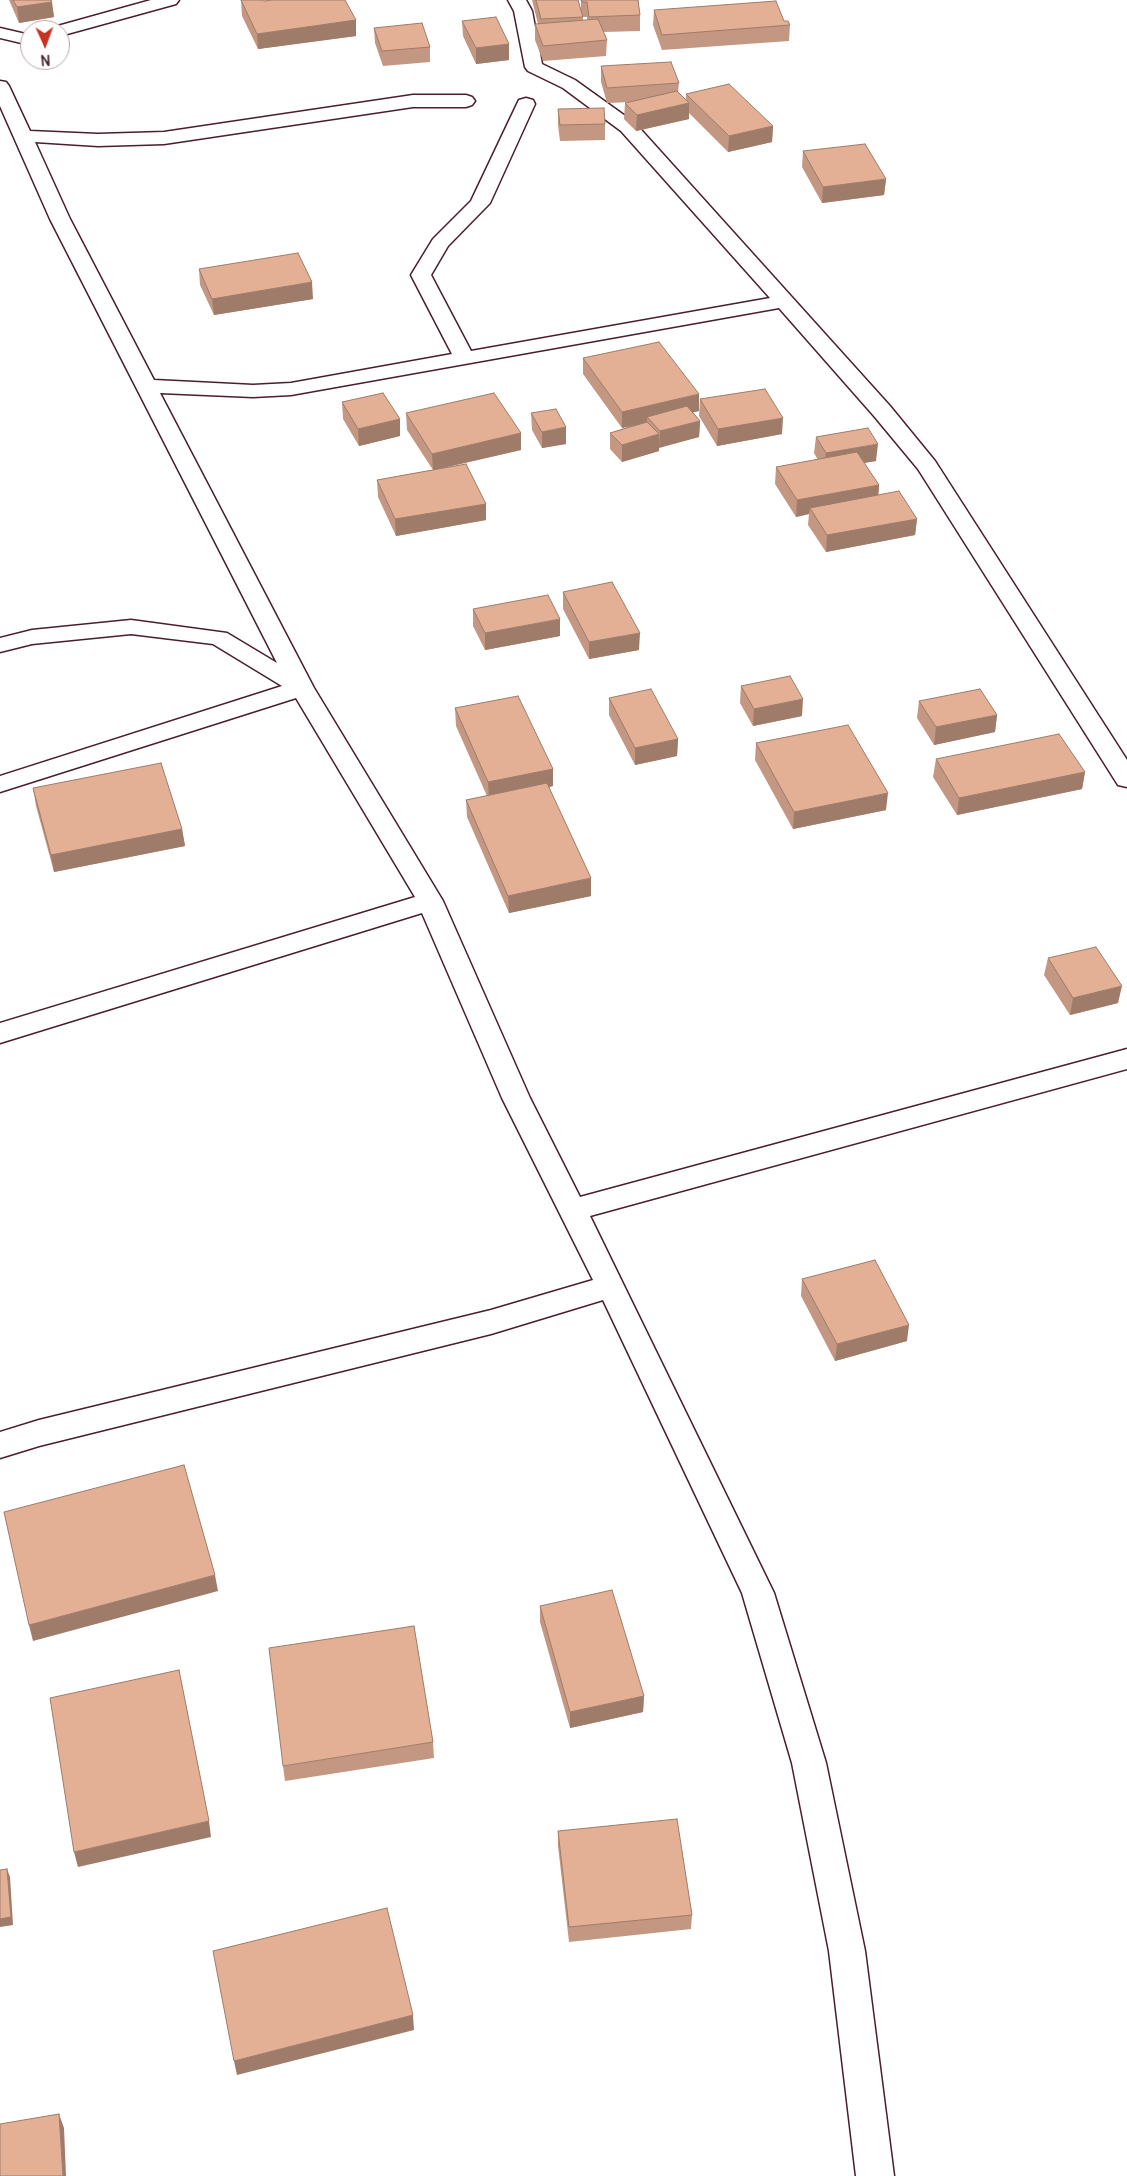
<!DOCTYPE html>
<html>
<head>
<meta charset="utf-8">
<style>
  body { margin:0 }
  #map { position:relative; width:1127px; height:2176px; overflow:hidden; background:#fff; font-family:Pangolin,sans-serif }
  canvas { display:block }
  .north { position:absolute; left:20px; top:20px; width:50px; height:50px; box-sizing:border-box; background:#fff; border:1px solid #b7a5aa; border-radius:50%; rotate:178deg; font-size:14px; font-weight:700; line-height:20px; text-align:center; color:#4a1f2b }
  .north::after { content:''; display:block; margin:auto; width:18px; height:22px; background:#c8321e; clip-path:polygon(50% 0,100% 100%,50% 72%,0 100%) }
</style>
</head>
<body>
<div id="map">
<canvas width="1127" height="2176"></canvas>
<div class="north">N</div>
</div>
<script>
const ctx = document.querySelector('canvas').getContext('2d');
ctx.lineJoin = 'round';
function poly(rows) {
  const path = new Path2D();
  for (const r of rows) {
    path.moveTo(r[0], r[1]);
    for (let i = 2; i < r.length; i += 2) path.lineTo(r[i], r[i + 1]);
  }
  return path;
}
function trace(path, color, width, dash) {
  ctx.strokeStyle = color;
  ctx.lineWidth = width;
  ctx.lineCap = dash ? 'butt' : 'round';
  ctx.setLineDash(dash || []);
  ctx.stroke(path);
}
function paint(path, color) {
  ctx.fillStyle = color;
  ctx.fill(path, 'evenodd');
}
const minor = poly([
  [151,0,179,0,176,4,60,36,60,30,52,30,54,27,151,0],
  [508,0,526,0,532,11,542,64,575,80,635,123,890,406,935,461,1127,760,1127,787,1118,785,918,469,874,416,779,308,291,395,253,397,160,393,314,688,443,901,530,1098,580,1197,1127,1049,1127,1069,590,1216,774,1593,826,1763,865,1951,894,2176,856,2176,829,1951,792,1763,742,1593,603,1300,491,1334,39,1446,0,1458,0,1432,39,1420,491,1310,593,1280,502,1098,422,913,0,1043,0,1023,415,897,296,698,0,792,0,776,282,686,213,644,131,634,32,644,0,652,0,638,32,630,131,620,227,633,277,663,50,219,0,106,0,81,6,82,9,86,30,131,98,134,164,132,413,95,466,95,472,97,475,101,472,105,466,107,413,107,164,144,98,146,35,142,70,219,154,380,253,385,291,383,452,354,411,275,433,239,471,201,517,104,519,100,526,98,533,100,535,104,490,203,448,246,431,275,471,351,770,298,621,131,563,88,528,71,525,67,514,11,508,0],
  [0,28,30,35,30,45,0,38,0,28]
]);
trace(minor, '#4a1f2b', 3);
paint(minor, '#fff');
paint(poly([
  [9,0,51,0,54,17,19,23],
  [241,0,264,1,356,20,356,36,258,49,242,16],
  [532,0,578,0,581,10,581,0,638,0,640,15,640,31,603,32,607,40,606,56,543,61,535,40,535,24,538,24],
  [583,17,587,17,587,20,583,21],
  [654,10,784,21,790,25,789,41,662,50,653,25],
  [462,21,509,60,476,64,463,36],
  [374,28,430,47,430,62,383,66,375,43],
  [601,66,679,83,678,92,686,100,686,94,773,126,772,142,728,152,689,113,689,119,636,131,624,119,625,103,631,102,607,103,601,82],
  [558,109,605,124,605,140,560,141,558,125],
  [803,151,886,179,884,195,822,203,802,167],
  [199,269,313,299,214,315,200,285],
  [583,358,699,411,693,412,700,421,699,437,659,447,659,451,622,462,610,449,610,433,634,425,622,428,583,374],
  [700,399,782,434,717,446,699,416],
  [342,402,400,419,400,436,359,446,343,419],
  [406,413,521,433,521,450,435,470,486,504,486,520,396,536,378,497,377,480,433,470,407,430],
  [531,413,566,444,542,448,532,430],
  [816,437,876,461,864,463,879,485,878,495,917,519,915,535,826,552,808,525,809,514,796,517,775,484,776,467,818,460,814,453],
  [563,592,639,650,589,659,563,609],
  [473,609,560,636,485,650,473,626],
  [741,686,802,716,753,726,740,703],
  [609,698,678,739,677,756,635,765,609,715],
  [919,701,997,715,995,732,934,745,917,718],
  [455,708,553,769,553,786,549,787,591,896,509,913,467,817,466,800,487,796,456,726],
  [756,743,886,810,793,829,755,760],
  [936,759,1085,772,1082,789,957,815,933,777],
  [33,788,182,829,185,846,54,872,36,806],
  [1048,958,1118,1003,1070,1015,1044,975],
  [802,1279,907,1341,835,1361,801,1296],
  [540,1606,644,1696,643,1712,570,1728,540,1622],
  [433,1742,434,1758,285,1781,283,1766],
  [558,1831,692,1915,691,1929,569,1942,558,1846]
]), '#c39781');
paint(poly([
  [52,2,54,17,19,23,17,7],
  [356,20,356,36,258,49,257,34],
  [509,44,509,60,476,64,476,48],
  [689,103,689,119,636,131,637,115],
  [773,126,772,142,728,152,729,136],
  [886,179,884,195,822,203,823,187],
  [312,282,313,299,214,315,212,299],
  [699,394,699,411,651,422,647,417,647,423,622,428,622,412],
  [783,418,782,434,717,446,718,429],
  [400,419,400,436,359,446,358,429],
  [700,421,699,437,659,448,660,431],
  [566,427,566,444,542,448,542,432],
  [521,433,521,450,433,470,432,454],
  [659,434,659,451,622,462,622,445],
  [878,444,876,461,824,469,826,453],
  [879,485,878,501,810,508,809,514,796,517,797,500],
  [486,504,486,520,396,536,395,519],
  [917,519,915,535,826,552,827,535],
  [560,619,560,636,485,650,485,633],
  [640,633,639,650,589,659,589,642],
  [803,699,802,716,753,726,754,709],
  [997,715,995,732,934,745,936,727],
  [678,739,677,756,635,765,635,748],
  [553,769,553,786,489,799,488,782],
  [1085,772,1082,789,957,815,959,798],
  [888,793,886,810,793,829,794,812],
  [182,829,185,846,54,872,51,855],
  [591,878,591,896,509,913,508,896],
  [1122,986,1118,1003,1070,1015,1073,998],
  [909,1325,907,1341,835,1361,837,1344],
  [215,1575,218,1591,33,1641,29,1625],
  [644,1696,643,1712,570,1728,570,1712],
  [209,1821,211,1837,78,1867,74,1852],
  [7,1869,10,1877,13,1925,0,1927,0,1919],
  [413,2015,414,2030,237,2075,234,2061],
  [59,2114,64,2128,66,2176,63,2176]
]), '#9f7b69');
const building = poly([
  [13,0,51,0,52,2,17,7,13,0],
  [241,0,264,0,264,1,272,0,345,0,356,20,257,34,241,0],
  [536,0,578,0,583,17,541,19,536,0],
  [581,0,638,0,640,15,589,17,587,2,582,2,581,0],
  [776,1,784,21,788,21,790,25,662,35,654,10,776,1],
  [496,17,509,44,476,48,462,21,496,17],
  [598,19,607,40,543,46,535,24,598,19],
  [422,23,430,47,382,51,374,28,422,23],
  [671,62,679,83,607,88,601,66,671,62],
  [729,84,773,126,729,136,686,94,729,84],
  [677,91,689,103,637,115,625,103,677,91],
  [604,108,605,124,560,125,558,109,604,108],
  [865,144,886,179,823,187,803,151,865,144],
  [298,253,312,282,212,299,199,269,298,253],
  [659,342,699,394,622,412,583,358,659,342],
  [765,389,783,418,718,429,700,399,765,389],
  [383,393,400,419,358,429,342,402,383,393],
  [494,393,521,433,432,454,406,413,494,393],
  [687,406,700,421,660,431,647,417,687,406],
  [556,409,566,427,542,432,531,413,556,409],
  [647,422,659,434,622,445,610,433,647,422],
  [868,428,878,444,826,453,816,437,868,428],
  [857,452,879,485,797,500,776,467,857,452],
  [466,464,486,504,395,519,377,480,466,464],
  [899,491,917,519,827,535,810,508,899,491],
  [612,582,640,633,589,642,563,592,612,582],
  [548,595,560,619,485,633,473,609,548,595],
  [790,676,803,699,754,709,741,686,790,676],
  [651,689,678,739,635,748,609,698,651,689],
  [980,689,997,715,936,727,919,701,980,689],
  [518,696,553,769,488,782,455,708,518,696],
  [848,725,888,793,794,812,756,743,848,725],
  [1059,734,1085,772,959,798,936,759,1059,734],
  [161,763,182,829,51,855,33,788,161,763],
  [547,783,591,878,508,896,466,800,547,783],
  [1096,947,1122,986,1073,998,1048,958,1096,947],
  [875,1260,909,1325,837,1344,802,1279,875,1260],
  [184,1465,215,1575,29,1625,4,1512,184,1465],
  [612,1590,644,1696,570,1712,540,1606,612,1590],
  [414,1626,433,1742,283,1766,269,1648,414,1626],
  [179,1670,209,1821,74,1852,50,1698,179,1670],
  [677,1819,692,1915,569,1927,558,1831,677,1819],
  [7,1869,11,1917,0,1919,0,1870,7,1869],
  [387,1908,413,2015,234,2061,213,1951,387,1908],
  [59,2114,63,2176,0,2176,0,2124,59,2114]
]);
paint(building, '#e3b096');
trace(building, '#9f7b69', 1);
</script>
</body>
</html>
